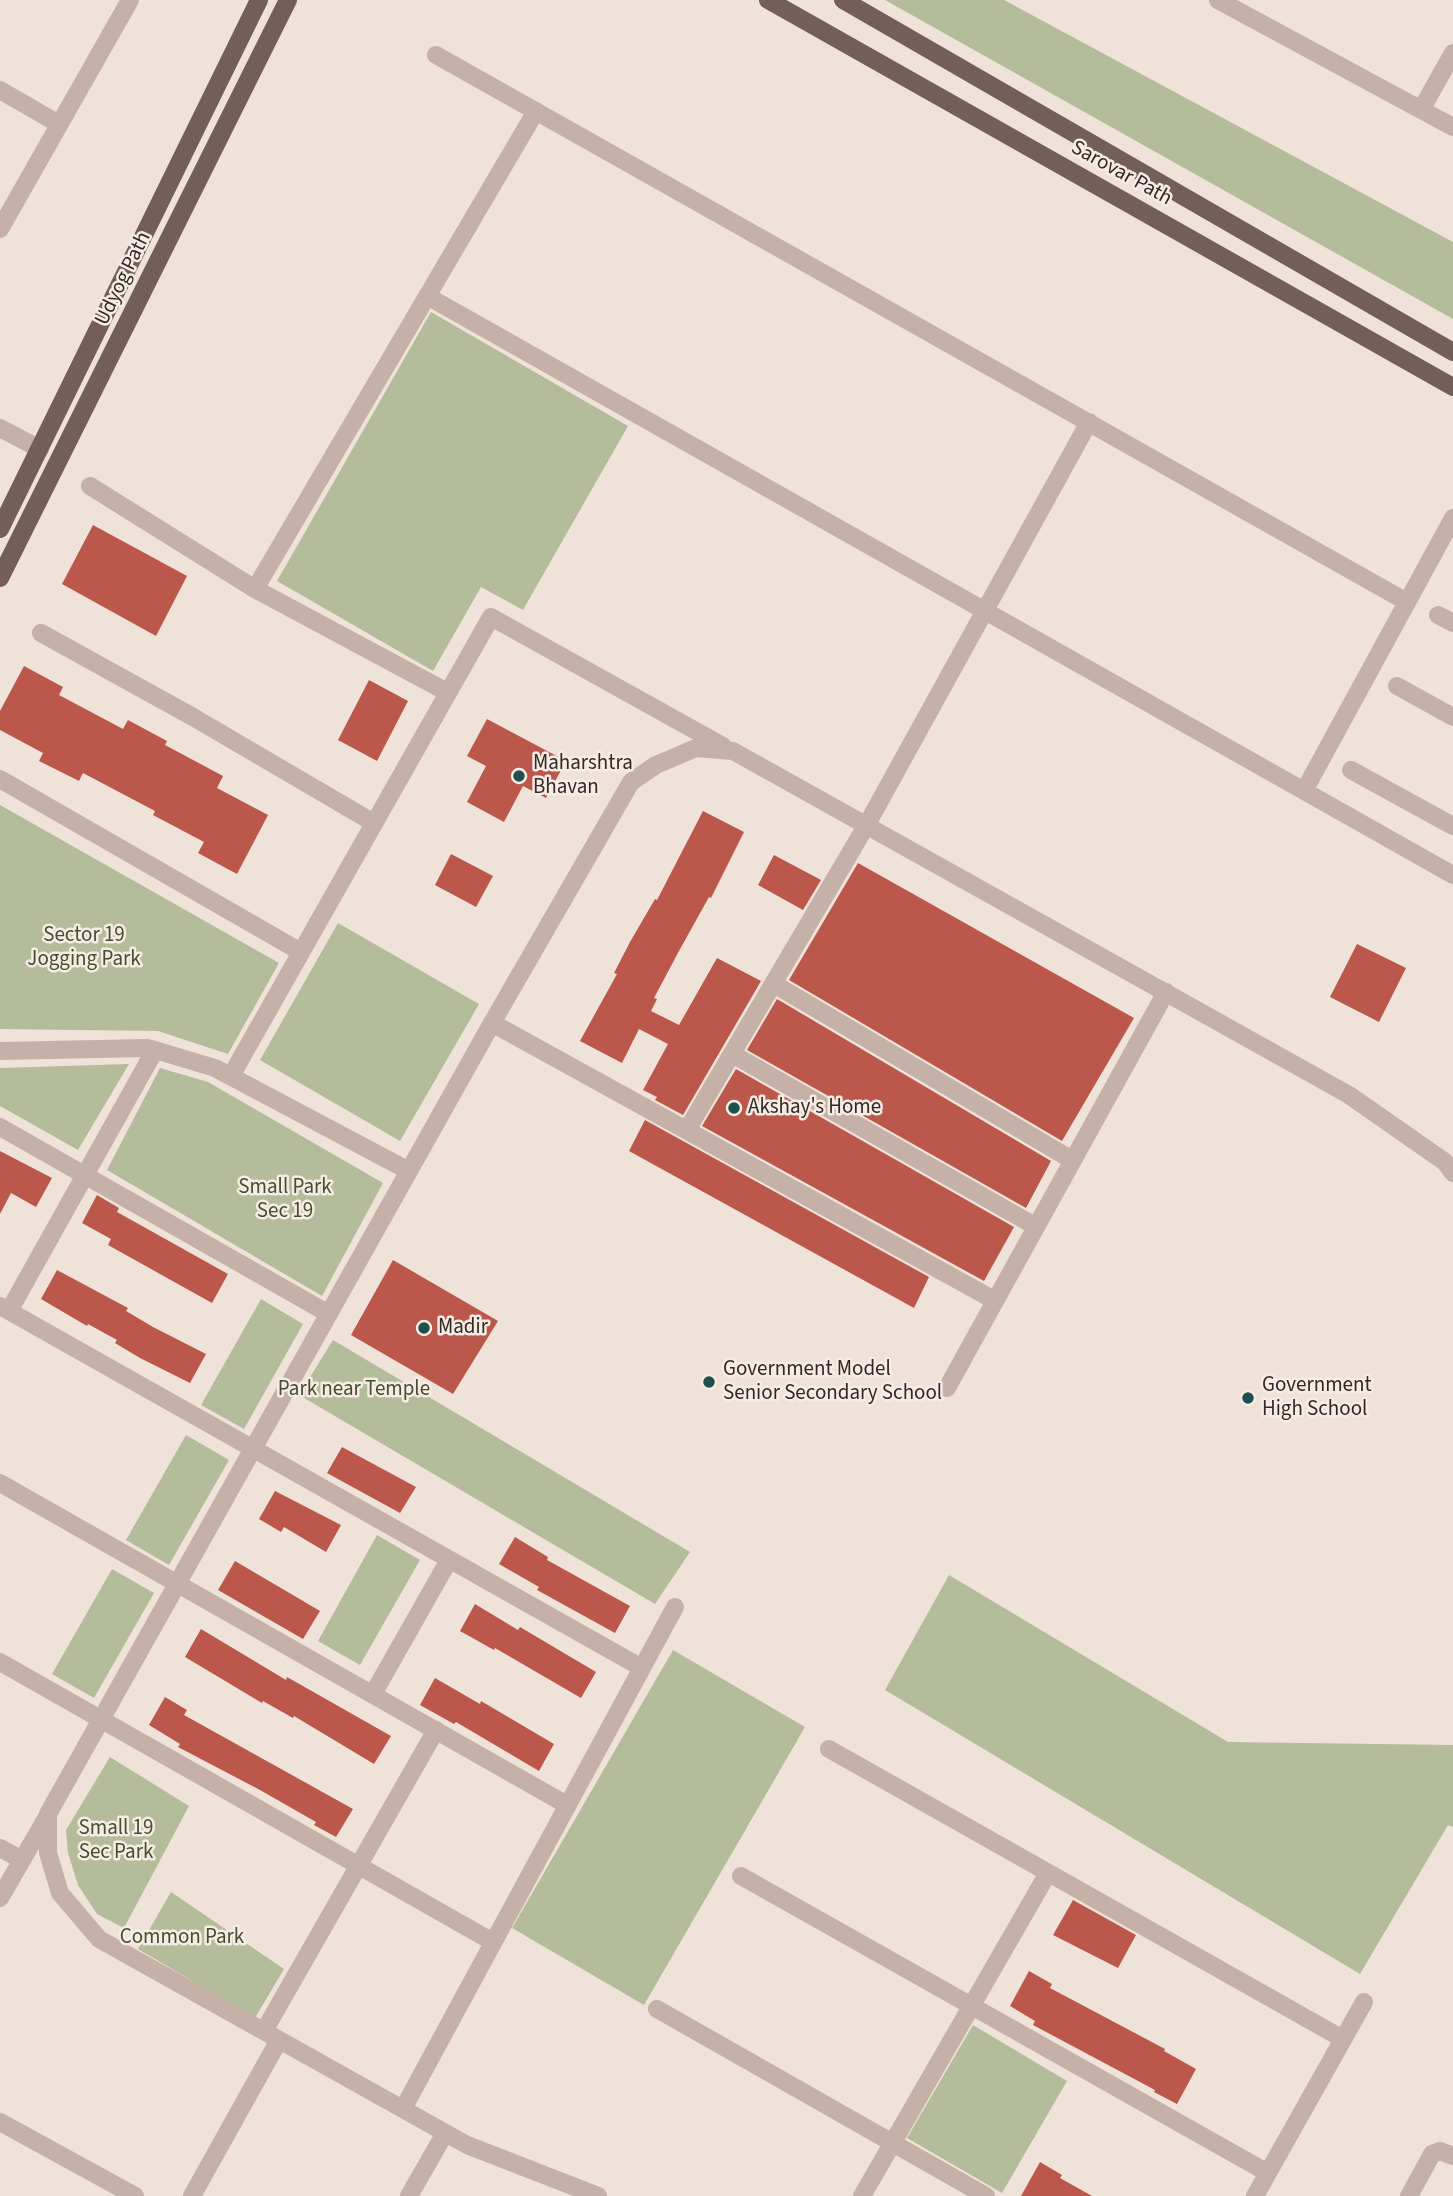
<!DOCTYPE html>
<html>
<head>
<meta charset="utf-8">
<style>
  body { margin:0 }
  canvas { display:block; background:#efe2d9 }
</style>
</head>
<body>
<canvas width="1453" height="2196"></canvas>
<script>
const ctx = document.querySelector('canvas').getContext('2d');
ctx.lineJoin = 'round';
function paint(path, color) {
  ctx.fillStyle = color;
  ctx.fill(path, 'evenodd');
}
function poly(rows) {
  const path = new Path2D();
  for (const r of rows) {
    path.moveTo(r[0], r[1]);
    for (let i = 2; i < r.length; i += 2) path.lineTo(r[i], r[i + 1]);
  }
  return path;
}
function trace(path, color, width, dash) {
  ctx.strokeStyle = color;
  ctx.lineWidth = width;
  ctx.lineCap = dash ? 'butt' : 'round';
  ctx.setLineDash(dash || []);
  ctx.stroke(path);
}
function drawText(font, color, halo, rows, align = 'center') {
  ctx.font = font + ' "Source Sans 3",sans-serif';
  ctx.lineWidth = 5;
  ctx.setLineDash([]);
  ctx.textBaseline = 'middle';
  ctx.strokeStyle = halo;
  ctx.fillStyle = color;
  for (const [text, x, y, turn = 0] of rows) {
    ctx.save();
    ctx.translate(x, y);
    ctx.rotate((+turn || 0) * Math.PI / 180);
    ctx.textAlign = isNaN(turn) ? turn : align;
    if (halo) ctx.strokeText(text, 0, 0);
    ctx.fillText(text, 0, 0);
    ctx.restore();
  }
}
paint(poly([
  [885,0,1004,0,1453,242,1453,319],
  [431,312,628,426,523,610,481,587,433,671,277,581],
  [0,805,279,963,228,1054,158,1031,0,1029],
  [338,923,479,1004,400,1141,260,1060],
  [129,1064,78,1150,0,1106,0,1068],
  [160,1068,208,1082,383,1183,322,1296,107,1170],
  [261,1299,303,1324,244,1429,201,1405],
  [333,1340,690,1552,655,1604,299,1395],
  [186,1435,229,1460,169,1565,126,1540],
  [377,1535,420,1560,360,1665,318,1641],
  [112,1569,154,1593,94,1698,52,1674],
  [949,1575,1228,1742,1453,1745,1453,1827,1448,1825,1360,1974,885,1690],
  [673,1650,805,1727,644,2005,512,1928],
  [110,1757,189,1806,124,1928,97,1914,78,1885,68,1853,66,1830],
  [171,1892,284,1969,255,2018,138,1949],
  [973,2025,1067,2081,1002,2193,907,2138]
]), '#b5bc9b');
paint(poly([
  [93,525,187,576,156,636,62,584],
  [24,666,63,687,59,695,123,729,128,720,167,741,165,745,223,776,217,788,268,815,237,874,198,853,204,842,153,815,155,811,83,773,79,781,39,761,43,753,0,730,0,711],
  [369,680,408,701,377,761,338,740],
  [487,719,566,761,546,798,523,786,504,822,467,802,486,766,467,756],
  [703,811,744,832,711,898,709,897,679,951,654,998,657,999,651,1011,679,1025,717,958,761,981,683,1115,655,1100,657,1097,643,1090,668,1044,639,1029,622,1063,580,1041,617,974,614,973,630,942,655,899,657,900],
  [451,854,493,876,476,907,435,885],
  [774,855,821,880,803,910,758,885],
  [858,863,1134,1018,1062,1141,789,980],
  [1357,944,1406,968,1379,1022,1330,997],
  [777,999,1051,1161,1026,1208,747,1050],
  [736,1069,1014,1227,984,1281,702,1126],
  [645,1120,929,1277,914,1308,629,1151],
  [0,1151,52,1178,36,1207,11,1193,0,1214],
  [97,1195,119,1208,117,1212,228,1274,212,1303,108,1245,111,1239,82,1223],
  [393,1260,498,1321,453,1394,351,1335],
  [57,1270,128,1308,126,1311,153,1327,206,1354,190,1383,140,1358,115,1343,117,1340,88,1324,87,1326,41,1299],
  [342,1447,416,1487,400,1513,327,1473],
  [275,1491,341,1525,326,1552,284,1527,281,1532,259,1519],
  [515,1537,548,1557,547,1560,630,1606,615,1633,537,1590,539,1587,499,1564],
  [235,1561,320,1611,303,1639,218,1590],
  [475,1604,518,1630,520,1627,596,1672,581,1698,495,1648,494,1650,460,1631],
  [201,1629,286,1680,287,1677,391,1736,374,1764,294,1716,293,1718,263,1701,262,1703,185,1657],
  [435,1678,480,1704,481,1701,554,1744,539,1771,456,1722,454,1724,420,1705],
  [165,1697,187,1710,184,1715,353,1809,336,1837,314,1825,316,1822,260,1790,178,1747,180,1744,149,1725],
  [1073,1900,1136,1935,1118,1968,1053,1935],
  [1029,1971,1052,1984,1050,1988,1165,2049,1164,2051,1196,2069,1177,2104,1154,2092,1155,2090,1033,2025,1035,2021,1010,2006],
  [1040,2162,1062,2175,1060,2178,1092,2196,1021,2196]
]), '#bb584b');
trace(poly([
  [1218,0,1453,127],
  [436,55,1407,602],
  [0,90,59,124],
  [1421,110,1453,53],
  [0,229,130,0],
  [427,296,1453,875],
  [0,428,40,449],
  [90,486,255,589,447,692],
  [255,589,536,111],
  [1438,615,1453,623],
  [41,633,193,717,374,823],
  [1397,686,1453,717],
  [1351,770,1453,826],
  [0,779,301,952],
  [1304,791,1453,518],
  [774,984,1072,1160],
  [492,1023,994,1300],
  [0,1051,147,1048,155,1050,215,1068,409,1171],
  [732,1054,1035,1226],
  [231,1076,491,617,723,746],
  [0,1127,329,1314],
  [687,1130,866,826,1089,422],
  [0,1306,642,1668],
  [9,1311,155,1050],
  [947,1388,1166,992],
  [0,1483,567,1805],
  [0,1662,493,1942],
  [373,1694,449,1560],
  [829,1749,1343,2039],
  [0,1848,22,1860],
  [741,1876,1268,2173],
  [0,1898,47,1817],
  [657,2009,986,2196],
  [264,2031,436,1730],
  [403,2109,675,1607],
  [0,2122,135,2196],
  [192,2196,279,2040],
  [409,2196,445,2133],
  [598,2196,467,2145,99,1939,60,1893,48,1853,48,1814,492,1023,631,782,656,765,696,748,733,751,1349,1095,1445,1162,1453,1173],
  [862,2196,1048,1873],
  [1255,2196,1364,2002],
  [1409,2196,1432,2154,1440,2151,1453,2156]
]), '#c5b1a7', 18);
trace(poly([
  [768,0,1453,387],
  [843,0,1453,352],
  [0,529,259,0],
  [0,578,288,0]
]), '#735e59', 18);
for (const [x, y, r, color] of [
  [519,776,7,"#20504d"],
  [734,1108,7,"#20504d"],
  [424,1328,7,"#20504d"],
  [709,1382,7,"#20504d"],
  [1248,1398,7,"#20504d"]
]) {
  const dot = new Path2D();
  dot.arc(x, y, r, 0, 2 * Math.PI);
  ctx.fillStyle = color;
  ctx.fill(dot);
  trace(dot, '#f7ece5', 2.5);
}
drawText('21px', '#322927', '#f7ece5', [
  ["Sarovar Path",1121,174,29],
  ["Udyog Path",124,279,-64]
]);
drawText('21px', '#322927', '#f7ece5', [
  ["Maharshtra",533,764],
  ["Bhavan",533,788],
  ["Akshay's Home",748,1108],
  ["Madir",438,1328],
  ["Government Model",723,1370],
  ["Senior Secondary School",723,1394],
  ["Government",1262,1386],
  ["High School",1262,1410]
], 'left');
drawText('21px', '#464e2d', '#f7ece5', [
  ["Sector 19",84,936],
  ["Jogging Park",84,960],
  ["Small Park",285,1188],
  ["Sec 19",285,1212],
  ["Park near Temple",354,1390],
  ["Small 19",116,1829],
  ["Sec Park",116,1853],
  ["Common Park",182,1938]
]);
</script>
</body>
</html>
